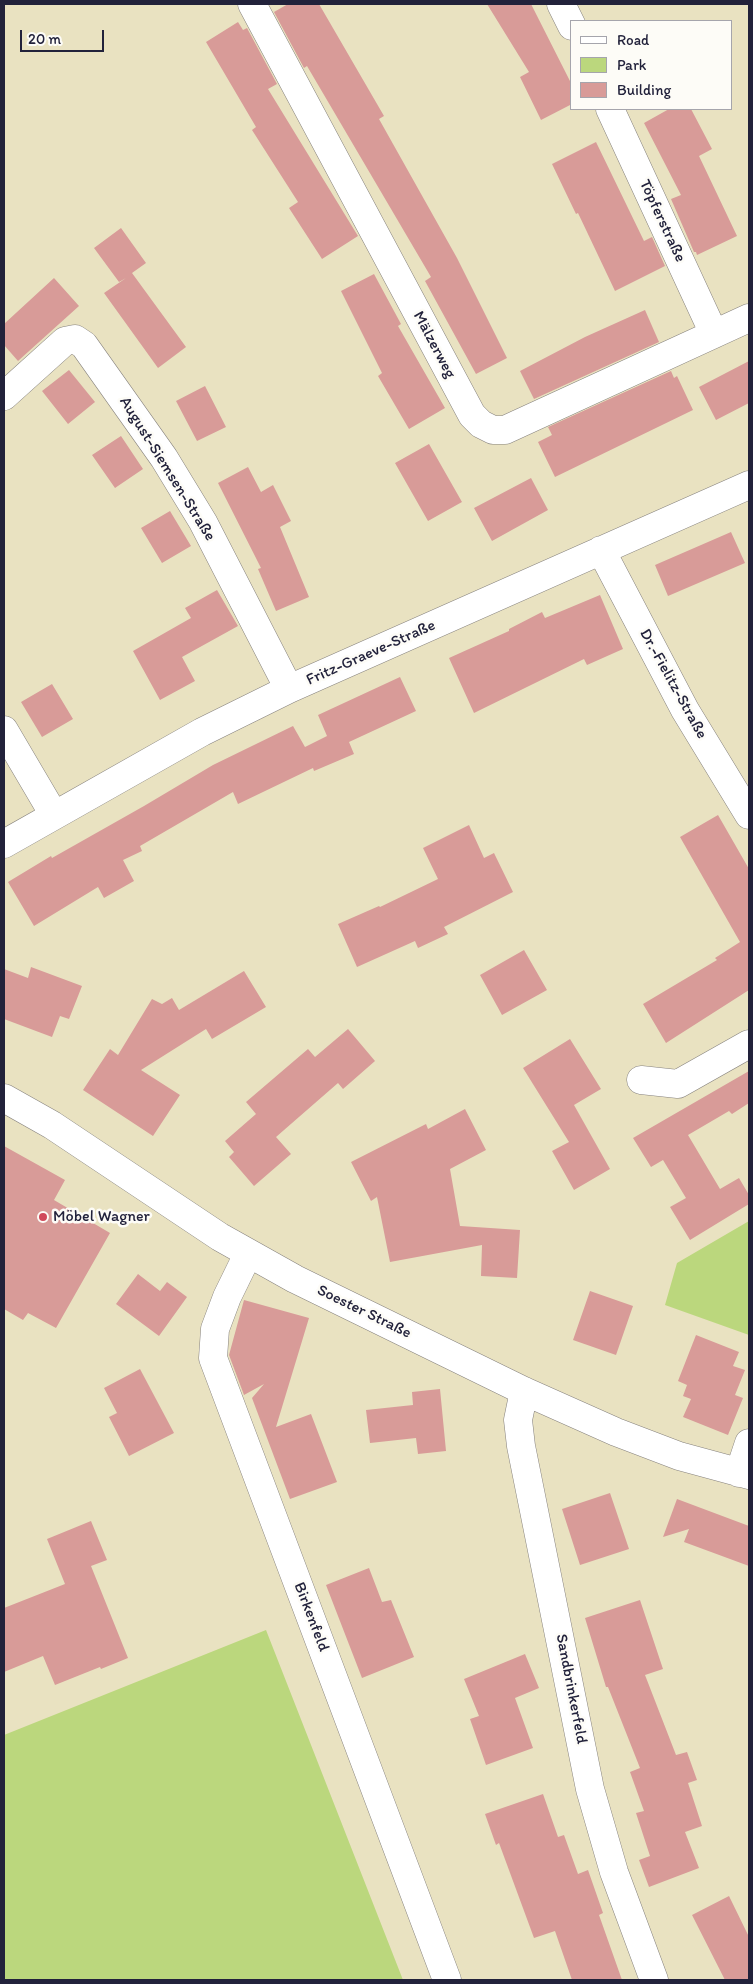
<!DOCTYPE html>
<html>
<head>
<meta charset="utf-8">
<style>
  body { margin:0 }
  #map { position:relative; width:753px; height:1984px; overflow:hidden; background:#e9e2c1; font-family:Itim,sans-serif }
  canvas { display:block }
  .frame { position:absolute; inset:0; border:5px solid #22223b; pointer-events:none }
  .legend { position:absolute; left:570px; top:20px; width:162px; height:90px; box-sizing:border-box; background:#fdfcf7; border:1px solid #a5a5ac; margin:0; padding:6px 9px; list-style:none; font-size:15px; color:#22223b }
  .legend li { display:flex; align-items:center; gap:10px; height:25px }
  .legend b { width:25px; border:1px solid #a5a5ac }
  .scale { position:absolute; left:20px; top:30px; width:84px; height:22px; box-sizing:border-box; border:2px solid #22223b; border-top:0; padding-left:6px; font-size:15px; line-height:18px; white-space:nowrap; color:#22223b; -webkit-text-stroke:4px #fdfcf7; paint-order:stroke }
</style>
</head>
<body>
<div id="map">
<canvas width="753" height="1984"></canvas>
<div class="frame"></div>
<ul class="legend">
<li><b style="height:6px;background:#fff"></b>Road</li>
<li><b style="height:14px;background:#bbd77d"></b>Park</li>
<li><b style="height:14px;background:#d89b98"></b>Building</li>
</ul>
<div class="scale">20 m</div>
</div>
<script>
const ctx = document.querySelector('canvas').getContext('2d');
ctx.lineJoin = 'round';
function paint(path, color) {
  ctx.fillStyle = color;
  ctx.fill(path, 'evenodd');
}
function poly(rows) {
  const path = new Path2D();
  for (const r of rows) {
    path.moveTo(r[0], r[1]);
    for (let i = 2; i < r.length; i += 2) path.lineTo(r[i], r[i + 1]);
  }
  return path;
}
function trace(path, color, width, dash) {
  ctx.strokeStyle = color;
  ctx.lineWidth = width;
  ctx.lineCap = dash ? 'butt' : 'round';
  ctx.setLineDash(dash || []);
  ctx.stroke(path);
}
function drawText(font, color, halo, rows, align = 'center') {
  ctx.font = font + ' Itim,sans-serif';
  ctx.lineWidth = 5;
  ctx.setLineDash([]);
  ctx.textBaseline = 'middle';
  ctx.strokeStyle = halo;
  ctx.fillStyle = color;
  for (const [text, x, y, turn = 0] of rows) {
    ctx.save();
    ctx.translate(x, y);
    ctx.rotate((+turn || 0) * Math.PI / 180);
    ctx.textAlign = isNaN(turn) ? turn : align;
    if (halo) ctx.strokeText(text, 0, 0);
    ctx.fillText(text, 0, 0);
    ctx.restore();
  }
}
paint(poly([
  [749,1221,749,1335,665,1305,677,1263],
  [266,1630,403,1980,4,1980,4,1735]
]), '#bbd77d');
paint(poly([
  [288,4,319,4,384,116,379,119,457,258,507,358,476,374,425,281,431,277,307,66,304,68,274,12],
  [487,4,531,4,572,85,572,104,541,120,520,77,529,72],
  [238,22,243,30,247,28,277,84,268,89,358,236,322,259,289,208,298,202,252,130,256,127,206,42],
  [669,109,691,109,712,149,699,156,737,236,697,255,696,252,694,252,671,199,681,195,644,123],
  [596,142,644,241,652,237,665,266,615,291,578,213,576,214,552,164],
  [121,228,146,263,132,273,186,347,158,368,104,293,126,278,119,282,94,248],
  [374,274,401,324,398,326,445,408,409,429,378,376,382,373,341,291],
  [54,278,79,306,18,361,4,345,4,324],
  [645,310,659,342,534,399,520,371,585,337],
  [749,361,749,403,716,420,699,387],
  [69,370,95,402,68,424,42,391],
  [671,371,674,378,677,376,693,410,555,477,538,442,552,435,548,427],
  [205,386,226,427,197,441,176,401],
  [121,436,143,469,115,488,92,455],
  [429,444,462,502,428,521,395,463],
  [248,467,261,492,273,485,291,521,280,527,309,597,276,611,258,569,261,568,218,483],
  [531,478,548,510,492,541,474,508],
  [170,511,191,546,162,563,141,528],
  [731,532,745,563,668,596,655,565],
  [217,590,238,626,182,657,195,681,160,700,133,651,191,618,185,608],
  [600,595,623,649,587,665,584,659,474,713,449,658,509,631,509,629,542,612,545,618],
  [400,677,416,711,349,742,354,754,314,771,313,768,238,804,233,792,140,846,142,851,123,860,134,881,104,898,98,887,34,926,8,882,51,856,52,858,144,806,213,765,293,726,305,747,327,736,318,715],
  [52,684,73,719,42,737,21,702],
  [718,815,749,869,749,990,666,1043,643,1004,717,960,715,958,740,942,680,837],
  [469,825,484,858,494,853,513,892,444,927,448,934,418,948,415,941,357,967,338,924,379,906,380,907,438,879,423,848],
  [524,950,547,990,502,1015,480,975],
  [31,967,82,986,69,1019,60,1016,52,1037,4,1019,4,969,28,978],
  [244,971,266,1007,212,1039,206,1029,141,1070,180,1095,153,1136,83,1090,110,1049,118,1055,152,999,162,1004,172,998,179,1010],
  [348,1029,375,1061,343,1089,338,1083,276,1137,291,1154,254,1186,229,1157,234,1152,225,1141,256,1114,246,1102,308,1049,315,1057],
  [570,1039,601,1089,574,1105,610,1169,574,1190,552,1151,569,1142,523,1068],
  [749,1071,749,1103,732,1114,729,1111,688,1135,720,1189,739,1178,749,1195,749,1204,690,1240,670,1207,686,1198,663,1160,651,1167,633,1138],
  [465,1109,486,1150,450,1169,460,1226,520,1230,517,1278,481,1276,482,1245,390,1262,377,1197,371,1201,351,1162,426,1124,428,1129],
  [4,1146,65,1180,54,1200,110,1233,56,1328,28,1313,23,1320,4,1309],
  [138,1274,160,1291,167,1282,187,1297,159,1336,116,1304],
  [590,1291,633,1306,616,1355,573,1340],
  [244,1300,309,1318,276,1427,311,1414,337,1482,290,1499,252,1398,264,1384,244,1395,229,1355],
  [696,1335,739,1352,733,1366,745,1370,735,1395,743,1398,728,1435,683,1417,691,1399,683,1396,687,1385,678,1381],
  [140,1369,174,1433,129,1456,109,1417,117,1413,104,1388],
  [440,1389,446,1451,418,1454,416,1438,370,1443,366,1410,413,1405,412,1392],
  [610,1493,629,1549,580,1565,562,1509],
  [677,1499,749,1526,749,1566,684,1542,689,1529,663,1537],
  [91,1521,107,1560,91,1566,128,1658,101,1669,100,1667,55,1685,43,1656,4,1672,4,1608,65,1584,47,1539],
  [369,1568,382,1602,391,1600,414,1657,362,1678,326,1585],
  [640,1600,663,1669,645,1675,676,1755,687,1752,697,1780,688,1783,702,1826,685,1832,699,1868,649,1887,639,1860,650,1856,636,1813,644,1811,630,1772,640,1768,608,1687,606,1687,585,1618],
  [525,1654,539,1688,515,1698,533,1748,486,1765,470,1719,479,1716,464,1679],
  [543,1794,558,1837,564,1835,578,1874,588,1870,603,1913,599,1915,622,1980,572,1980,555,1931,534,1938,499,1843,496,1845,485,1814],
  [729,1896,749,1937,749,1980,725,1980,692,1915]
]), '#d89b98');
const minor = poly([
  [252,4,472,415,481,424,493,430,505,430,749,318],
  [561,4,572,26],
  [610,109,714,334],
  [4,396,65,341,75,339,84,345,164,458,203,522,289,689],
  [601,550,685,710,749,815],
  [4,730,54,815],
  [4,844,202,732,289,689,749,485],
  [641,1080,678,1084,749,1044],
  [4,1098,52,1125,220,1237,295,1279,524,1391,616,1432,679,1456,749,1475],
  [248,1254,227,1297,215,1329,213,1358,447,1980],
  [524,1391,518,1420,521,1446,590,1789,614,1872,654,1980],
  [739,1473,749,1443]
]);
trace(minor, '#86827e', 29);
trace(minor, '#fff', 28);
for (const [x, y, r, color] of [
  [43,1217,5,"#d1495b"]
]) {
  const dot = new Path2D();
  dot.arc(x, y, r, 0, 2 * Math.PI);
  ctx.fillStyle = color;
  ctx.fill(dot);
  trace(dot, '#fdfcf7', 2);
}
drawText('16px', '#22223b', '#fdfcf7', [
  ["Töpferstraße",662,221,65],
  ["Mälzerweg",434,345,62],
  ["August-Siemsen-Straße",167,469,58],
  ["Fritz-Graeve-Straße",371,653,-24],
  ["Dr.-Fielitz-Straße",673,684,61],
  ["Soester Straße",364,1312,26],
  ["Birkenfeld",311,1617,69],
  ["Sandbrinkerfeld",571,1689,79]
]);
drawText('16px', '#22223b', '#fdfcf7', [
  ["Möbel Wagner",53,1217]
], 'left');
</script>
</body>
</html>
